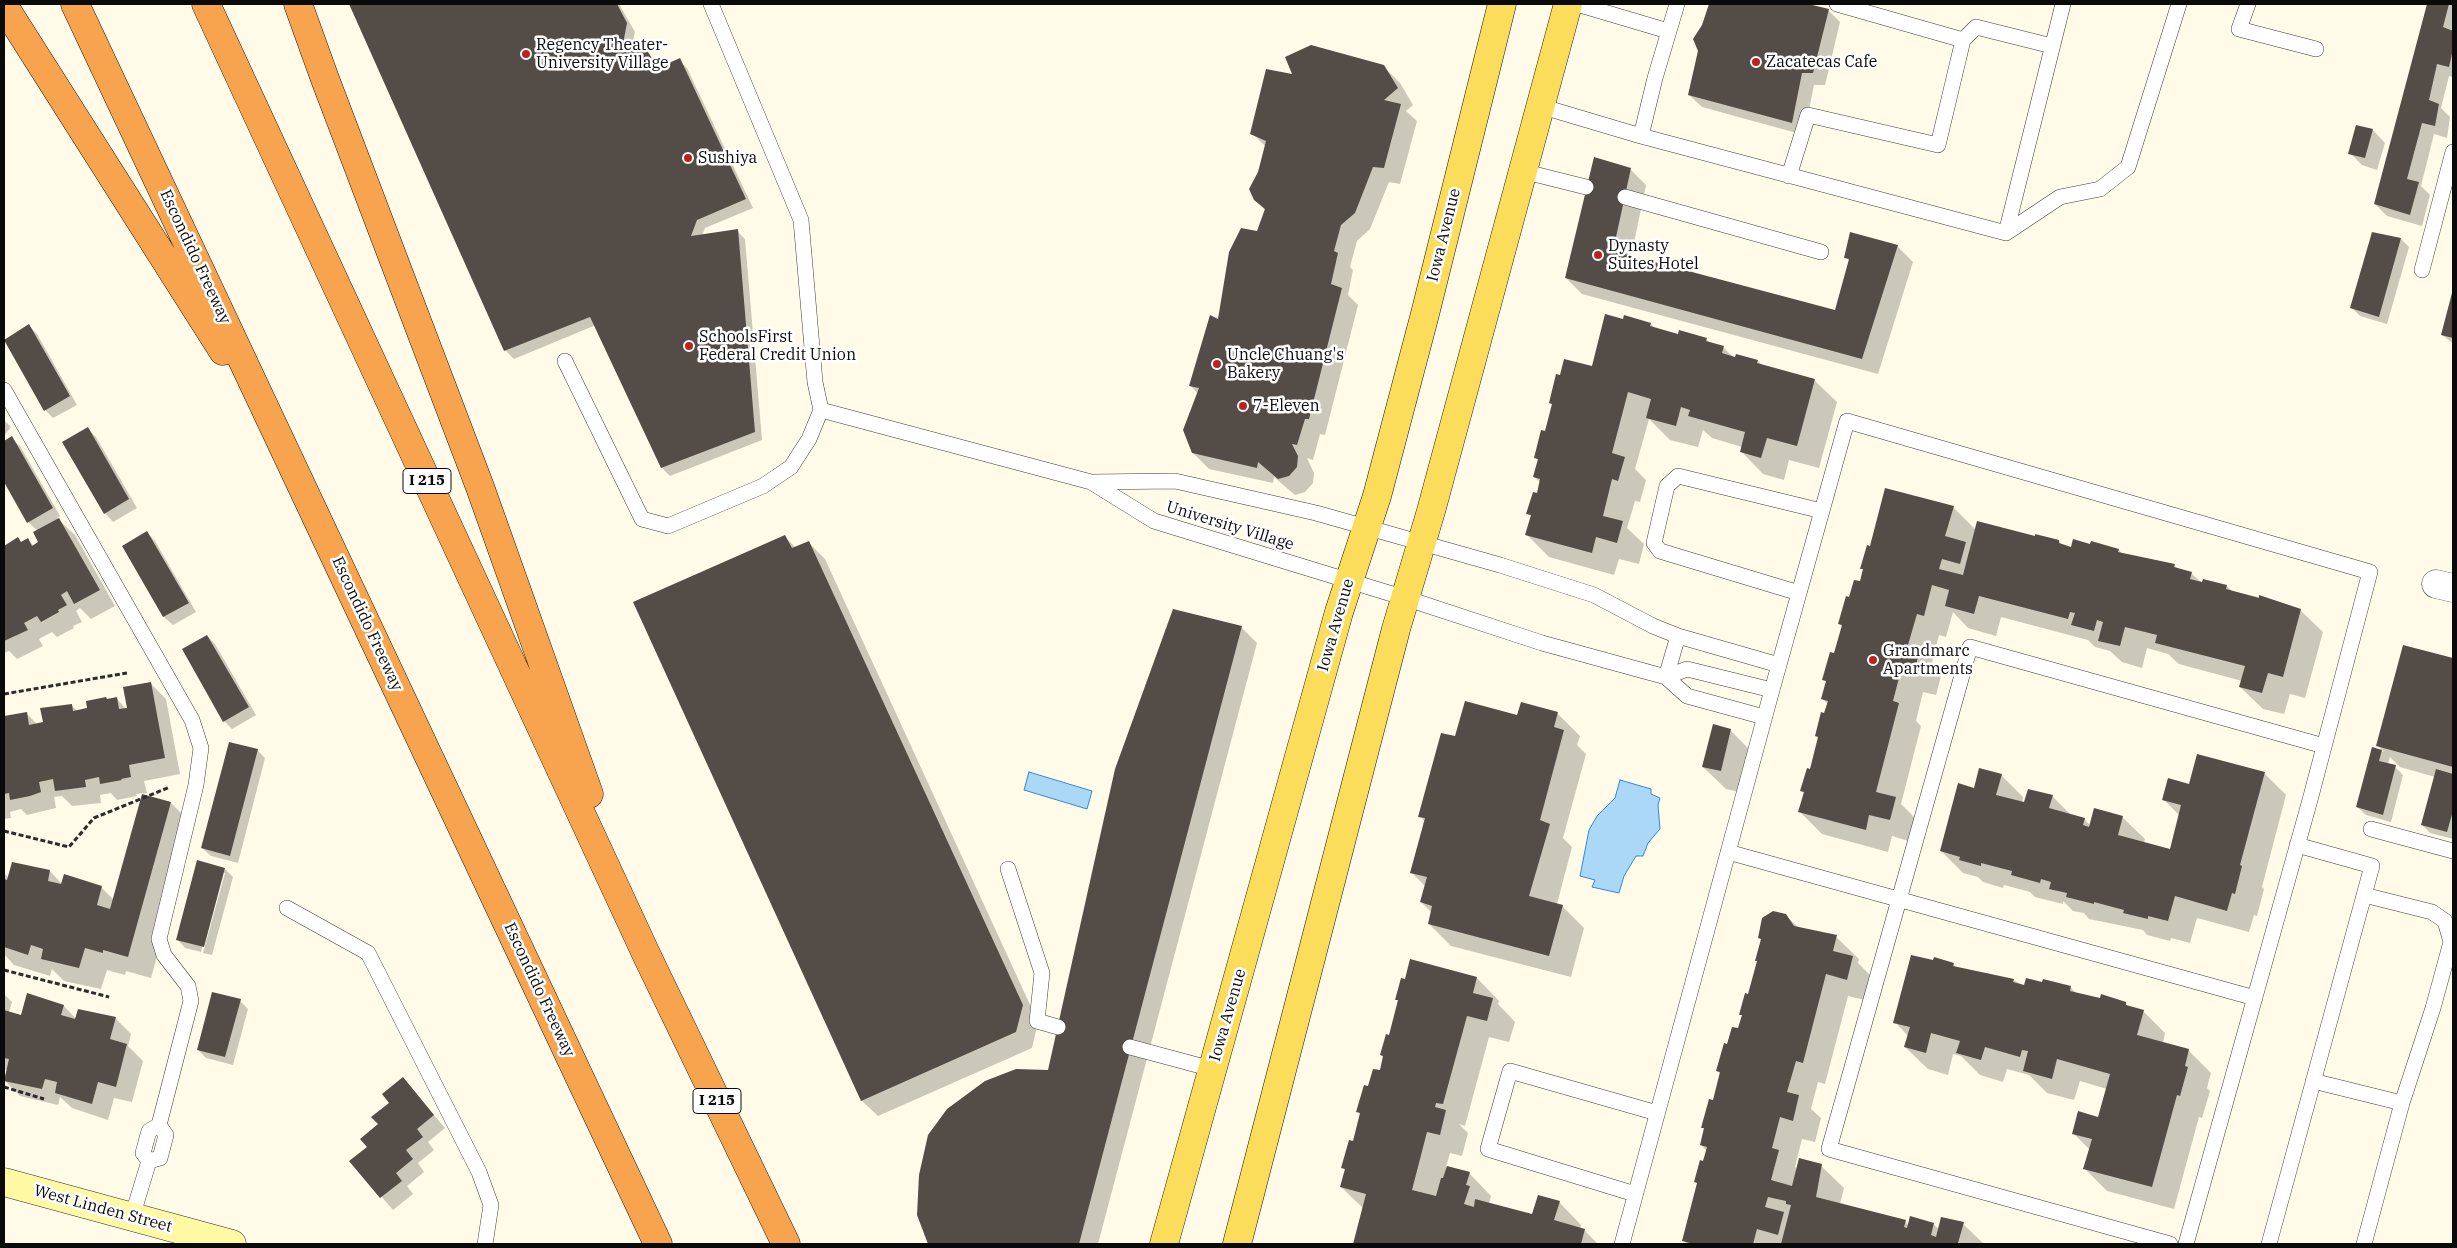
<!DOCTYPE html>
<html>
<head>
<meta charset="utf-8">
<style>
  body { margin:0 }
  #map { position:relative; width:2457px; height:1248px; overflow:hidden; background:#fffbe8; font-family:"IBM Plex Serif",serif }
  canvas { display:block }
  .frame { position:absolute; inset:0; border:5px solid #0a0a0a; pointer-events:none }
</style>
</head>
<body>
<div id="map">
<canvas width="2457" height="1248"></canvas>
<div class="frame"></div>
</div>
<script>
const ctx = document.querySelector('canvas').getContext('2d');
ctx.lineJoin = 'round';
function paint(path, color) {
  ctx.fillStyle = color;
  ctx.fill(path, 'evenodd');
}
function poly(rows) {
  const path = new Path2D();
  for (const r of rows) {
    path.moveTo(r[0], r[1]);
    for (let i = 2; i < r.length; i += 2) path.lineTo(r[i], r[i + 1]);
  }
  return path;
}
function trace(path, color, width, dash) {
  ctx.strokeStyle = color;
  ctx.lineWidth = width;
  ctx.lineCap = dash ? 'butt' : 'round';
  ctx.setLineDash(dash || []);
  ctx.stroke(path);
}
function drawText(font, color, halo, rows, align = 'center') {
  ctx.font = font + ' "IBM Plex Serif",serif';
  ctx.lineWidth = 5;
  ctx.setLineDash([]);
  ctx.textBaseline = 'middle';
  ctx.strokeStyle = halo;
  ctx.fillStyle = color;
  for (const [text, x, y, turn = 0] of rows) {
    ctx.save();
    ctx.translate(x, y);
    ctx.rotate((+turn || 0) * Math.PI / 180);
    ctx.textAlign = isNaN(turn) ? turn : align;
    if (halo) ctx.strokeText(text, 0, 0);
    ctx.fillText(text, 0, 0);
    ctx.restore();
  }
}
const water = poly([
  [1029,772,1092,791,1087,809,1024,790,1029,772],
  [1620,780,1651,789,1651,794,1660,798,1658,805,1660,829,1648,843,1643,856,1636,856,1624,876,1619,893,1592,887,1595,880,1580,876,1589,830,1597,816,1615,798,1620,780]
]);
paint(water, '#acd8f7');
trace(water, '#3189d0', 1);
paint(poly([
  [351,4,619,4,635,32,631,48,643,46,660,69,679,60,687,68,753,208,705,228,702,236,737,231,745,239,762,440,670,476,662,468,596,325,514,359,505,350],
  [1710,4,1803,4,1828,10,1840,22,1825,85,1814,85,1804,135,1702,107,1689,95,1703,26],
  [2429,4,2453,4,2453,77,2449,76,2441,108,2450,117,2447,138,2434,134,2421,186,2430,195,2422,226,2387,216,2375,204],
  [1383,66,1400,83,1413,105,1406,111,1417,121,1400,184,1389,182,1370,229,1357,241,1350,267,1353,270,1348,295,1358,305,1325,435,1320,434,1313,460,1307,458,1314,473,1313,483,1305,492,1295,495,1274,477,1273,483,1209,469,1193,453,1198,394,1191,386,1218,320,1231,252,1258,233,1265,210,1255,199,1266,147,1252,133,1294,76],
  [2373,130,2385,143,2377,170,2362,165,2350,153],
  [1630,169,1646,185,1631,257,1836,312,1850,261,1846,257,1897,246,1913,262,1878,374,1582,294,1566,278],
  [2373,233,2401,239,2409,247,2387,324,2360,316,2352,308],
  [2453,292,2453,343,2442,335],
  [1623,320,1651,324,1656,329,1679,335,1706,339,1711,344,1723,347,1734,358,1758,361,1762,365,1814,380,1837,402,1819,468,1789,460,1784,480,1763,474,1741,451,1742,447,1712,438,1703,430,1698,447,1670,440,1649,419,1635,469,1646,480,1640,502,1635,501,1627,528,1644,544,1639,564,1619,559,1614,575,1549,557,1526,534,1532,517,1528,513,1541,483,1534,477,1539,461,1535,458,1546,433,1553,406,1550,403,1592,367],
  [29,326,37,334,77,405,53,418,45,410,5,340],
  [4,420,11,427,4,436],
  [88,429,96,437,137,508,113,522,105,513],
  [11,438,20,446,60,516,57,518,75,535,115,606,91,619,80,608,76,611,82,622,73,626,74,628,57,637,52,632,39,639,43,646,17,659,9,651,4,653,4,547,18,539,22,543,28,540,34,546,40,543,38,531,28,522,4,479,4,442],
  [1953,507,1976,530,2059,541,2063,546,2072,548,2119,550,2123,555,2174,565,2179,570,2191,573,2203,584,2204,580,2227,586,2232,591,2280,602,2284,606,2300,610,2323,632,2305,698,2290,694,2284,714,2263,709,2240,687,2242,681,2179,664,2168,654,2147,648,2142,668,2122,662,2110,651,2095,647,2088,640,2001,617,1996,636,1968,628,1953,612,1946,637,1939,635,1932,662,1942,672,1936,695,1923,692,1916,721,1921,726,1901,804,1918,821,1912,842,1892,836,1888,852,1822,834,1800,812,1805,794,1802,791,1811,770,1828,704,1822,699,1827,682,1824,680,1835,655,1842,627,1840,624,1850,599,1861,583,1864,571,1862,568,1871,547],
  [147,532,155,541,196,612,173,625,164,617,124,546],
  [785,537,796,548,809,543,825,559,1038,1022,1032,1048,878,1116,862,1101],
  [1241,627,1257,643,1098,1244,930,1244,919,1214,1049,1072],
  [207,636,215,644,256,715,232,729,224,721],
  [2404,646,2453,659,2453,839,2430,833,2422,825,2435,777,2400,767,2390,757,2388,764,2395,767,2403,775,2391,822,2366,815,2357,807,2373,749,2384,752,2377,745],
  [150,683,166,699,180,774,144,781,147,793,136,794,137,796,117,800,111,793,100,795,101,803,72,806,62,796,54,797,56,808,27,815,21,809,10,812,11,818,4,819,4,717,27,714,37,724,44,723,71,705,77,711,116,698,128,711],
  [1557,713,1580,736,1577,745,1586,754,1563,838,1572,847,1557,904,1562,906,1584,928,1571,977,1451,946,1429,924,1432,913,1421,902,1426,887,1411,872,1425,822,1420,816,1456,738,1518,717],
  [1714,726,1731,731,1753,753,1743,793,1726,789,1703,767],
  [257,750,265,758,238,863,211,856,202,848],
  [2264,773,2286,795,2262,887,2264,889,2257,916,2254,915,2249,932,2197,918,2190,943,2171,938,2170,941,2147,935,2143,930,2089,919,2084,913,2073,911,2063,901,2063,904,2035,897,2030,892,2004,885,2003,888,1983,882,1978,877,1963,873,1941,851,1975,789,2001,775,2023,797,2022,803,2052,796,2072,816,2084,819,2090,825,2122,817,2145,839,2144,843,2171,850,2180,816,2163,799,2189,785],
  [171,803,193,825,151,978,126,971,125,975,107,970,101,989,64,981,52,969,50,976,14,965,4,954,4,873,9,879,50,871,62,884,101,887,114,900],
  [225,869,233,877,212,955,203,953,225,873,223,873,201,952,185,948,177,939],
  [1785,915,1799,928,1836,937,1859,959,1858,963,1875,980,1869,1001,1848,996,1825,1084,1818,1082,1811,1109,1821,1118,1815,1142,1802,1139,1795,1167,1797,1169,1821,1166,1844,1188,1840,1204,1905,1221,1909,1226,1933,1224,1939,1229,1963,1224,1984,1244,1687,1244,1683,1240,1698,1184,1695,1181,1707,1151,1701,1145,1705,1130,1702,1127,1713,1101,1721,1074,1717,1071,1728,1046,1739,1030,1743,1016,1740,1014,1749,995,1762,940,1759,938],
  [1953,964,1958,969,1985,976,1986,973,2013,980,2025,986,2071,988,2077,994,2100,1000,2101,996,2143,1011,2165,1033,2163,1043,2188,1050,2211,1073,2207,1088,2210,1091,2202,1118,2199,1117,2174,1209,2107,1191,2085,1169,2090,1150,2073,1133,2099,1118,2107,1089,2080,1081,2074,1100,2047,1093,2029,1075,2007,1069,2003,1082,1980,1075,1961,1056,1953,1054,1948,1075,1928,1069,1905,1047,1908,1036,1895,1022],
  [1477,978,1499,1001,1498,1004,1515,1022,1509,1042,1489,1037,1465,1126,1459,1124,1468,1133,1462,1156,1450,1153,1446,1167,1469,1173,1491,1196,1489,1204,1533,1216,1559,1202,1581,1225,1580,1229,1584,1230,1598,1244,1354,1244,1364,1209,1341,1187,1346,1171,1343,1168,1354,1143,1361,1115,1358,1112,1369,1087,1380,1072,1384,1058,1381,1055,1390,1036,1399,1002,1397,999],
  [4,994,12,1002,9,1012,22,1016,64,1006,76,1019,115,1018,131,1034,128,1046,143,1061,132,1102,114,1098,108,1120,72,1108,60,1097,58,1105,20,1096,4,1080,7,1070,4,1069],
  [240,1001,248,1009,233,1065,206,1058,198,1050],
  [403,1079,445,1128,428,1142,434,1150,418,1163,424,1172,407,1186,413,1194,393,1210,351,1161,369,1147]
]), '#0003');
paint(poly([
  [349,4,617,4,627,23,622,49,643,44,658,68,680,58,746,199,697,220,691,236,738,229,755,432,661,468,590,317,504,351],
  [1709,4,1808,4,1829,9,1813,73,1802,73,1792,123,1688,95,1698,51,1693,39,1702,25],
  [2427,4,2449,4,2443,27,2453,31,2453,49,2449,67,2437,64,2429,100,2439,104,2435,126,2422,123,2407,179,2419,182,2410,215,2374,204],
  [1311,45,1384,65,1398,88,1384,100,1401,104,1384,168,1373,167,1355,213,1341,225,1334,251,1338,253,1331,284,1342,288,1309,419,1305,419,1297,445,1292,444,1298,456,1297,467,1289,476,1278,479,1258,462,1257,468,1192,453,1183,430,1199,388,1189,386,1210,315,1218,319,1229,252,1241,228,1257,231,1265,209,1254,200,1249,189,1258,172,1266,141,1250,134,1266,69,1292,74,1285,57],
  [2356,125,2373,129,2365,158,2348,154],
  [1594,157,1631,168,1613,251,1835,310,1849,259,1844,258,1850,232,1898,245,1862,359,1565,278],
  [2372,232,2401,238,2379,317,2350,308],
  [2453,289,2453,338,2441,335],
  [1605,314,1623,319,1624,315,1651,323,1650,326,1678,334,1679,330,1707,338,1706,341,1724,346,1722,353,1735,357,1736,354,1758,360,1757,363,1815,379,1797,446,1767,438,1761,458,1740,452,1745,432,1688,416,1690,410,1681,407,1676,426,1646,418,1651,399,1628,392,1612,453,1625,457,1618,481,1612,479,1603,516,1623,521,1617,543,1596,537,1592,553,1525,535,1531,515,1526,514,1533,492,1537,493,1540,479,1533,477,1538,459,1534,458,1541,430,1545,431,1552,404,1549,403,1556,374,1560,375,1564,359,1592,366],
  [29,324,70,396,44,411,4,340],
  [88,427,129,499,104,514,62,442],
  [12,436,53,508,27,523,4,482,4,441],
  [1885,488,1954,506,1945,536,1966,542,1960,564,1942,559,1939,569,1963,575,1977,521,2035,536,2035,534,2059,540,2059,543,2071,547,2073,539,2090,544,2091,541,2119,549,2118,552,2175,564,2174,567,2192,572,2190,579,2202,582,2203,579,2227,585,2226,589,2259,598,2259,595,2301,609,2283,677,2268,673,2262,693,2239,687,2245,666,2155,643,2157,635,2125,627,2120,646,2098,641,2103,622,2097,620,2094,631,2071,625,2075,613,2070,612,2068,619,1979,596,1974,614,1945,606,1949,590,1932,585,1924,616,1917,614,1908,645,1920,649,1914,673,1901,670,1893,701,1899,703,1876,792,1896,797,1890,820,1869,815,1866,830,1798,812,1804,792,1800,791,1807,768,1810,769,1818,737,1815,736,1821,712,1824,713,1828,701,1821,699,1826,681,1822,680,1830,652,1834,653,1842,625,1838,624,1846,596,1849,597,1854,580,1860,581,1863,569,1860,569,1867,545,1870,546],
  [59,518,100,590,74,604,67,591,61,595,67,605,58,610,59,612,41,622,37,616,24,623,28,630,4,641,4,546,18,537,21,542,28,538,32,546,38,542,33,532],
  [147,531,189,603,163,617,122,546],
  [785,535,792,548,809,541,1023,1005,1016,1032,861,1101,633,602],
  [1173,609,1242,626,1079,1244,928,1244,917,1215,919,1175,928,1135,947,1109,985,1081,1016,1069,1048,1070,1115,769],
  [207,635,249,707,223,722,182,649],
  [2403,645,2453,658,2453,767,2376,746],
  [151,682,165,758,129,765,131,777,121,779,122,780,100,784,99,777,85,780,86,787,55,791,53,779,39,782,41,792,30,796,10,800,9,793,4,794,4,716,27,712,29,725,43,722,40,708,72,704,73,711,87,708,86,701,106,697,107,699,117,697,119,709,127,708,123,687],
  [1465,701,1517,715,1521,702,1558,712,1554,727,1564,730,1540,820,1550,824,1529,896,1563,905,1549,956,1428,924,1432,906,1420,902,1427,877,1410,873,1425,818,1418,817,1441,733,1455,736],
  [1713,724,1731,729,1721,771,1702,767],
  [229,742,258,749,230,856,201,848],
  [2372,747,2382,750,2379,761,2396,765,2383,815,2356,807],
  [2197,754,2265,772,2240,865,2242,866,2235,894,2232,893,2227,911,2175,896,2168,921,2148,916,2148,919,2123,913,2124,910,2094,902,2094,904,2066,897,2067,893,2049,889,2051,882,2041,879,2040,883,2011,875,2012,871,1981,863,1981,866,1959,860,1960,857,1940,851,1958,783,1974,788,1979,768,2002,774,1996,795,2024,802,2028,789,2053,795,2049,808,2085,818,2083,825,2089,827,2094,808,2123,816,2118,835,2170,849,2181,805,2162,800,2168,778,2189,784],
  [2436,769,2453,774,2453,811,2447,832,2421,825],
  [142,794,171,802,128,957,103,950,103,953,85,948,79,968,41,959,43,949,31,945,28,955,4,947,4,879,7,880,12,862,50,870,48,881,61,884,64,874,102,886,97,905,110,909],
  [197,860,225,868,204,947,176,940],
  [1773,911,1786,914,1794,926,1837,935,1833,951,1853,956,1847,980,1826,974,1803,1063,1796,1061,1787,1092,1799,1095,1793,1121,1780,1117,1772,1148,1779,1150,1771,1180,1792,1186,1799,1158,1822,1164,1816,1197,1906,1220,1904,1227,1907,1228,1910,1216,1934,1223,1931,1235,1936,1237,1941,1217,1964,1222,1958,1243,1962,1244,1781,1244,1791,1205,1786,1204,1786,1201,1768,1197,1765,1207,1784,1212,1778,1235,1757,1229,1753,1244,1694,1244,1682,1241,1697,1183,1694,1182,1700,1160,1703,1161,1707,1147,1700,1145,1704,1128,1701,1128,1709,1099,1713,1100,1720,1072,1716,1071,1724,1043,1727,1044,1732,1027,1738,1028,1742,1015,1739,1015,1745,993,1748,994,1757,961,1755,961,1761,939,1758,938,1762,918],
  [1911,955,1933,960,1934,957,1954,963,1953,966,2014,979,2013,982,2024,985,2026,978,2042,982,2043,979,2071,986,2070,991,2100,998,2101,994,2126,1002,2126,1005,2144,1010,2137,1035,2189,1049,2185,1066,2188,1067,2180,1096,2177,1095,2152,1187,2083,1169,2092,1139,2072,1134,2078,1111,2098,1117,2110,1074,2057,1059,2052,1079,2023,1071,2028,1051,2022,1050,2020,1057,1985,1047,1981,1060,1956,1053,1960,1041,1931,1033,1926,1053,1904,1047,1910,1027,1893,1023],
  [1410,959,1477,977,1473,993,1493,998,1487,1021,1467,1016,1443,1104,1436,1103,1435,1107,1446,1110,1440,1135,1427,1132,1412,1190,1436,1196,1441,1178,1443,1178,1447,1166,1470,1172,1466,1185,1470,1186,1464,1204,1474,1207,1475,1199,1532,1214,1538,1195,1560,1201,1554,1220,1585,1229,1581,1244,1353,1244,1366,1194,1340,1187,1345,1169,1341,1168,1349,1140,1353,1141,1360,1113,1356,1112,1364,1085,1368,1086,1373,1069,1380,1070,1383,1056,1380,1055,1386,1034,1389,1035,1398,1000,1395,1000,1401,978,1405,979],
  [212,992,241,999,225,1057,197,1050],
  [27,993,64,1005,61,1015,75,1019,78,1009,116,1017,110,1039,127,1044,116,1087,98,1082,92,1104,55,1093,57,1082,45,1079,42,1089,4,1081,9,1059,4,1058,4,1010,21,1015],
  [403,1077,434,1115,417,1129,423,1137,406,1150,413,1159,396,1173,402,1181,380,1198,349,1161,367,1147,360,1139,378,1124,371,1117,389,1103,382,1094]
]), '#534c47');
const lane = poly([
  [711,4,801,220,815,382,821,410,1091,482,1175,481,1316,513,1500,565,1594,595,1653,626,1678,636,1779,665],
  [1577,4,1668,31],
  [1837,4,1963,40],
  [2248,4,2239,29,2316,49],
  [1540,106,1641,136,2006,233,2063,4],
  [1641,136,1655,78,1677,4],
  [1522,171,1586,187],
  [1789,176,1808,115,1938,145,1963,40,1976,27,2052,46],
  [1625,197,1821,252],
  [2006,233,2060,197,2100,189,2128,167,2179,4],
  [2422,270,2453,152],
  [565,361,642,519,668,526,763,486,791,467,809,439,821,410],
  [4,390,192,720,201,748,196,785,159,939,164,955,188,986,191,1001,159,1125,149,1131,143,1153,149,1161,132,1217],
  [1091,482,1154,521,1405,598,1542,643,1666,677,1687,696,1764,717],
  [1799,593,1660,551,1654,543,1667,486,1678,476,1822,511],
  [1666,677,1687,669,1772,690],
  [1666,677,1678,636],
  [2371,829,2453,851],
  [1728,852,2255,998],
  [1008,869,1042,973,1037,1021,1058,1027],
  [287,908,368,953,479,1172,491,1205,485,1244],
  [1130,1047,1212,1069],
  [2313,1081,2402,1103],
  [149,1161,160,1158,166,1135,159,1125],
  [1635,1194,1488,1149,1510,1071,1657,1113],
  [1622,1244,1772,690,1847,421,2370,572,2310,800,2186,1244],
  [2170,1244,1829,1149,1970,647,2324,746],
  [2269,1244,2372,866,2297,845],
  [2364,1244,2402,1103,2433,1008,2451,942,2445,921,2432,912,2364,895]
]);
const street = poly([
  [2436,584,2453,588]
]);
const secondary = poly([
  [4,1182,232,1244]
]);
const primary = poly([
  [1164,1244,1339,612,1377,496,1425,314,1502,4],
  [1237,1244,1396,629,1431,511,1568,4]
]);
const highway = poly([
  [75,4,658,1244],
  [206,4,648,958,786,1244],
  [298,4,325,79,480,487,589,794],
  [4,6,223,351]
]);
trace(lane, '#3d3d3d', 16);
trace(street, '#3d3d3d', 29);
trace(secondary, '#2c2c2c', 29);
trace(primary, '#1b1b1b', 29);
trace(highway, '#1b1b1b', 29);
trace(poly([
  [4,694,127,673],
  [4,831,69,847,94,818,170,787],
  [4,970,109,997],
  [4,1087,44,1099]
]), '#2c2c2c', 3, [5, 2.5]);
trace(lane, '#fff', 15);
trace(street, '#fff', 28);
trace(secondary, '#fff9a3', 28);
trace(primary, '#fcdc5b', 28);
trace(highway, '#f8a34d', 28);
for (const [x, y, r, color] of [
  [526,54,5,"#bc2121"],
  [1756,62,5,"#bc2121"],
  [688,158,5,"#bc2121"],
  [1598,255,5,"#bc2121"],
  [689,346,5,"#bc2121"],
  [1217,364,5,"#bc2121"],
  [1243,406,5,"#bc2121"],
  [1873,660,5,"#bc2121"]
]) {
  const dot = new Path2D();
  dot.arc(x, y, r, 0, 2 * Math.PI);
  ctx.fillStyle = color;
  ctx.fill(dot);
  trace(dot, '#fff', 2);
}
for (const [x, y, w] of [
  [427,481,48],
  [717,1101,48]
]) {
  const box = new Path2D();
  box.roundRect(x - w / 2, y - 12.5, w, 25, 4);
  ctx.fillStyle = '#fff';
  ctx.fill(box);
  trace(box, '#0a0a0a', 1);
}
drawText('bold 15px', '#0a0a0a', null, [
  ["I 215",427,481],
  ["I 215",717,1101]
]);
drawText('16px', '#0a0a0a', '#fff', [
  ["Regency Theater-",536,45],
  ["University Village",536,63],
  ["Zacatecas Cafe",1766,62],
  ["Sushiya",698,158],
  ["Dynasty",1608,246],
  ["Suites Hotel",1608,264],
  ["SchoolsFirst",699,337],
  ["Federal Credit Union",699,355],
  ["Uncle Chuang's",1227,355],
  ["Bakery",1227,373],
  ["7-Eleven",1253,406],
  ["Grandmarc",1883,651],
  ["Apartments",1883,669]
], 'left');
drawText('16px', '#0a0a0a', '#fff', [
  ["Iowa Avenue",1444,235,-76],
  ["Escondido Freeway",195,257,65],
  ["University Village",1230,526,17],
  ["Escondido Freeway",367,624,65],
  ["Iowa Avenue",1336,625,-74],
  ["Escondido Freeway",539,990,65],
  ["Iowa Avenue",1228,1015,-74],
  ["West Linden Street",103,1209,15]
]);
</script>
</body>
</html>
